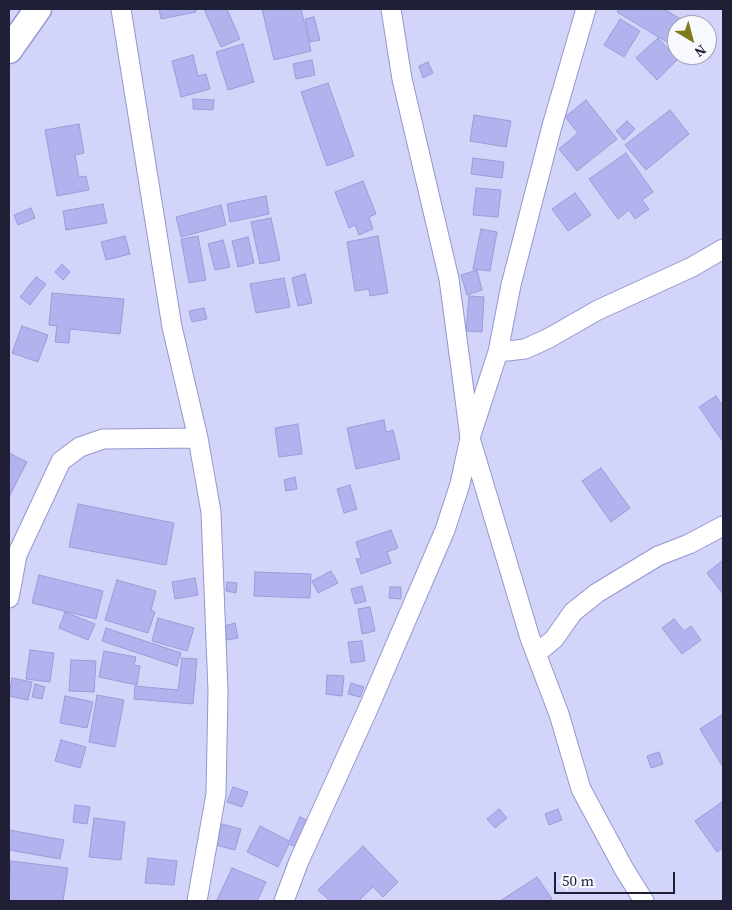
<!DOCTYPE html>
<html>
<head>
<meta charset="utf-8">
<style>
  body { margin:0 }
  #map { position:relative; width:732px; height:910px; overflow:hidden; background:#d3d4fa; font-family:"Source Serif 4",serif }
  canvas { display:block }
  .frame { position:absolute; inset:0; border:10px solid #1f1f36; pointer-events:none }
  .north { position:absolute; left:667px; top:15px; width:50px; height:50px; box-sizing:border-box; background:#f8f8ff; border:1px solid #a1a1af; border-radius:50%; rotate:143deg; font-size:14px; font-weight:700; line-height:20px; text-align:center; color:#1f1f36 }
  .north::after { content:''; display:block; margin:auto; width:18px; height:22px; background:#81791e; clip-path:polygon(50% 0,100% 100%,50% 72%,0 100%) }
  .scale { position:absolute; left:554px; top:872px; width:121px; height:22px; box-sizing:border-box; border:2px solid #1f1f36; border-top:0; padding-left:6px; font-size:15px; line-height:18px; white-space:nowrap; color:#1f1f36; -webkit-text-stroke:4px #f8f8ff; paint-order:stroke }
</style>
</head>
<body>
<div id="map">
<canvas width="732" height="910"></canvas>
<div class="frame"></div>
<div class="north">N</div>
<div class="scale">50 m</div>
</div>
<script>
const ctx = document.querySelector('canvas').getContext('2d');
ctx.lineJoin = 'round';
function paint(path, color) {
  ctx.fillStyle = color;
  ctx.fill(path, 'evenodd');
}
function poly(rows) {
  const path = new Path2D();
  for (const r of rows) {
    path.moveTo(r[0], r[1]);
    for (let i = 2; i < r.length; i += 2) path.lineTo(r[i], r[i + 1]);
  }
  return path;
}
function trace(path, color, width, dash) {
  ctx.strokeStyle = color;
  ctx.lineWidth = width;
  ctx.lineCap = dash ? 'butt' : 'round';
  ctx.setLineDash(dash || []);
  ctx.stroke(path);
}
const building = poly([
  [159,9,196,9,196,12,161,19,159,9],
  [204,9,227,9,240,39,221,47,204,9],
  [262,9,301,9,311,51,274,60,262,9],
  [619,9,664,9,689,24,677,25,677,44,675,47,617,12,619,9],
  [314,17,320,40,310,42,305,19,314,17],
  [620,19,640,31,624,57,604,45,620,19],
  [658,38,678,59,657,80,636,58,658,38],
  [243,44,254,82,228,90,216,52,243,44],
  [193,55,198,76,206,74,210,89,181,97,172,61,193,55],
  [312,60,315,75,296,79,293,64,312,60],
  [428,62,433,73,423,78,419,66,428,62],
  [328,83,354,156,327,166,301,92,328,83],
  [193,99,214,100,213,110,193,109,193,99],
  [586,100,617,139,577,171,559,149,578,133,565,117,586,100],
  [670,110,689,134,646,170,625,145,670,110],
  [474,115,511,121,506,147,470,141,474,115],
  [627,121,635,129,624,140,616,131,627,121],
  [79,124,84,153,75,155,79,177,86,176,89,190,57,196,45,130,79,124],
  [626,153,653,192,642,200,649,209,635,219,629,210,618,219,589,179,626,153],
  [473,158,504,162,502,178,471,174,473,158],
  [363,181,376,214,369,217,373,229,359,235,355,225,349,228,335,192,363,181],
  [476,188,501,190,498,217,473,215,476,188],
  [575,193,591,215,568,231,552,209,575,193],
  [266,196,269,214,230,222,227,204,266,196],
  [103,204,107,223,66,230,63,211,103,204],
  [221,205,226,225,181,237,176,217,221,205],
  [31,208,35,218,18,225,14,215,31,208],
  [271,218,280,260,260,264,251,222,271,218],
  [481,229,497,232,490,271,473,269,481,229],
  [125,236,130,254,106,260,101,242,125,236],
  [198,236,206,280,189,283,181,239,198,236],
  [378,236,388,293,370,296,369,289,355,291,347,242,378,236],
  [248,237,254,263,238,267,232,241,248,237],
  [223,240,230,267,215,270,208,244,223,240],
  [62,264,70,272,63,280,55,272,62,264],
  [477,270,482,290,467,295,461,275,477,270],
  [305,274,312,303,298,306,292,278,305,274],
  [36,277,46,284,30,305,20,297,36,277],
  [284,278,290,307,256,313,250,284,284,278],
  [52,293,124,299,120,334,70,329,69,343,55,342,57,326,49,325,52,293],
  [469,296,484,297,482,332,466,331,469,296],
  [204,308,207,319,192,322,189,311,204,308],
  [22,326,48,335,38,362,12,353,22,326],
  [716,396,723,406,723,442,699,407,716,396],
  [384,420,386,432,393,430,400,459,356,469,347,428,384,420],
  [298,424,302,454,279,457,275,428,298,424],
  [9,453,27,462,9,497,9,453],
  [601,468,630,508,611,522,582,481,601,468],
  [295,477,297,489,286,491,284,480,295,477],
  [350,485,357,509,344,513,337,489,350,485],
  [78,504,174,523,166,565,69,547,78,504],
  [391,530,398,548,387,552,391,563,361,574,356,559,361,558,356,542,391,530],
  [723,560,723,594,707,573,723,560],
  [331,571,338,583,318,593,312,581,331,571],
  [255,572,311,574,310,598,254,596,255,572],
  [39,575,103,591,96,619,32,603,39,575],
  [195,578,198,595,175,599,172,582,195,578],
  [117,580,156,591,151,610,155,612,148,633,105,620,117,580],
  [227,582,237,583,236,593,226,591,227,582],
  [362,586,366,601,355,604,351,589,362,586],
  [390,587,401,587,401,599,389,598,390,587],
  [370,607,375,631,362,634,358,609,370,607],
  [65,612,95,624,88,640,59,628,65,612],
  [158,618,194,628,187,651,152,641,158,618],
  [674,619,684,631,691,626,701,640,682,654,662,628,674,619],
  [235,623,238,638,227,640,224,626,235,623],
  [106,628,181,653,177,666,102,641,106,628],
  [362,641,365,661,351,663,348,642,362,641],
  [30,650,54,653,50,682,26,679,30,650],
  [104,651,136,657,134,665,140,666,137,685,99,677,104,651],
  [182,658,197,659,193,704,134,699,135,686,178,690,182,658],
  [71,660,96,661,94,692,69,691,71,660],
  [327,675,344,676,342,696,326,694,327,675],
  [12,678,32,682,28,700,9,696,12,678],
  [351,683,364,687,360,697,348,694,351,683],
  [35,684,45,687,42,699,32,697,35,684],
  [97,695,124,700,115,747,89,742,97,695],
  [65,696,93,702,87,728,60,723,65,696],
  [723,714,723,767,700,729,723,714],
  [61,740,86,747,80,768,55,761,61,740],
  [659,752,663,764,651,768,647,756,659,752],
  [233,787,248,792,242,807,227,802,233,787],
  [722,802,723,805,723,848,717,852,695,821,722,802],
  [75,805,90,807,87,824,73,822,75,805],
  [499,809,507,818,495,828,487,819,499,809],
  [558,809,562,820,549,825,545,814,558,809],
  [300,817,308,821,296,847,289,844,278,867,247,852,260,826,289,841,300,817],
  [94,818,125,822,121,860,89,857,94,818],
  [222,824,241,829,235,850,216,845,222,824],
  [9,830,64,840,60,859,9,850,9,830],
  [363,846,398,882,383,897,373,887,360,899,362,901,330,901,318,890,363,846],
  [148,858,177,861,174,885,145,883,148,858],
  [11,861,68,868,63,901,9,901,9,880,11,861],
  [232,868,266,882,257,901,220,901,217,900,232,868],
  [537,877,552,899,549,901,500,901,537,877]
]);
paint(building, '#b2b2ef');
trace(building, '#9b9bd7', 1);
const minor = poly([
  [121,9,172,327,198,438,211,512,218,691,216,794,197,901],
  [391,9,402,79,449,279,464,391,470,438,530,638,559,714,581,789,624,869,644,901],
  [498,352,525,349,549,338,598,310,692,267,723,249],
  [9,598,17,555,61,461,80,447,103,439,198,438],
  [536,654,554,639,573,612,597,593,658,556,689,544,723,526],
  [284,901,299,861,368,709,445,530,460,484,470,438,498,352,511,285,552,126,586,9]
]);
const secondary = poly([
  [9,50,38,9]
]);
trace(minor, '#9596d1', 21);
trace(secondary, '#9596d1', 29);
trace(minor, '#fff', 19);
trace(secondary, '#fff', 26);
</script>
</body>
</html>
